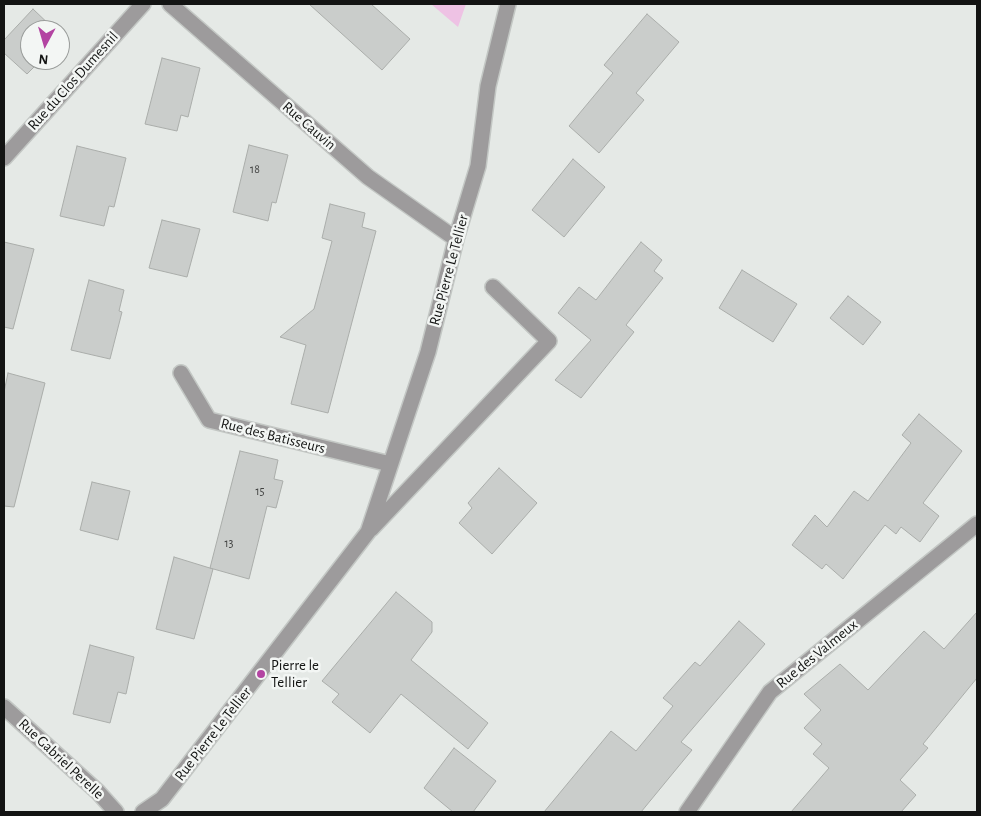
<!DOCTYPE html>
<html>
<head>
<meta charset="utf-8">
<style>
  body { margin:0 }
  #map { position:relative; width:981px; height:816px; overflow:hidden; background:#e5e9e6; font-family:"Alegreya Sans",sans-serif }
  canvas { display:block }
  .frame { position:absolute; inset:0; border:5px solid #131413; pointer-events:none }
  .north { position:absolute; left:20px; top:20px; width:50px; height:50px; box-sizing:border-box; background:#f3f6f4; border:1px solid #999c9a; border-radius:50%; rotate:186deg; font-size:14px; font-weight:700; line-height:20px; text-align:center; color:#131413 }
  .north::after { content:''; display:block; margin:auto; width:18px; height:22px; background:#b344a2; clip-path:polygon(50% 0,100% 100%,50% 72%,0 100%) }
</style>
</head>
<body>
<div id="map">
<canvas width="981" height="816"></canvas>
<div class="frame"></div>
<div class="north">N</div>
</div>
<script>
const ctx = document.querySelector('canvas').getContext('2d');
ctx.lineJoin = 'round';
function paint(path, color) {
  ctx.fillStyle = color;
  ctx.fill(path, 'evenodd');
}
function poly(rows) {
  const path = new Path2D();
  for (const r of rows) {
    path.moveTo(r[0], r[1]);
    for (let i = 2; i < r.length; i += 2) path.lineTo(r[i], r[i + 1]);
  }
  return path;
}
function trace(path, color, width, dash) {
  ctx.strokeStyle = color;
  ctx.lineWidth = width;
  ctx.lineCap = dash ? 'butt' : 'round';
  ctx.setLineDash(dash || []);
  ctx.stroke(path);
}
function drawText(font, color, halo, rows, align = 'center') {
  ctx.font = font + ' "Alegreya Sans",sans-serif';
  ctx.lineWidth = 5;
  ctx.setLineDash([]);
  ctx.textBaseline = 'middle';
  ctx.strokeStyle = halo;
  ctx.fillStyle = color;
  for (const [text, x, y, turn = 0] of rows) {
    ctx.save();
    ctx.translate(x, y);
    ctx.rotate((+turn || 0) * Math.PI / 180);
    ctx.textAlign = isNaN(turn) ? turn : align;
    if (halo) ctx.strokeText(text, 0, 0);
    ctx.fillText(text, 0, 0);
    ctx.restore();
  }
}
paint(poly([
  [431,4,466,4,458,27]
]), '#eec2e4');
const building = poly([
  [309,4,371,4,410,39,382,70,309,4],
  [33,9,55,30,30,30,30,60,41,60,27,74,4,53,4,40,33,9],
  [647,14,679,42,636,93,644,100,599,153,569,126,613,73,604,65,647,14],
  [162,58,200,68,188,117,181,115,177,131,145,124,162,58],
  [249,145,288,155,276,203,272,202,268,221,233,212,249,145],
  [77,146,126,158,114,207,109,206,104,226,60,216,77,146],
  [573,159,605,187,564,237,532,210,573,159],
  [330,204,365,213,362,227,376,231,328,413,291,404,306,345,280,337,314,309,332,241,322,238,330,204],
  [162,220,200,229,187,277,149,268,162,220],
  [4,242,34,249,13,329,4,327,4,242],
  [641,242,662,260,654,271,663,278,626,325,634,332,581,398,555,380,591,340,558,313,579,287,596,300,641,242],
  [742,270,797,304,773,342,719,308,742,270],
  [89,280,124,290,119,311,122,312,110,359,71,350,89,280],
  [848,296,881,322,863,345,830,318,848,296],
  [8,373,45,383,14,507,4,506,4,392,8,373],
  [919,414,962,451,923,503,939,516,920,542,901,527,896,534,885,525,843,579,826,564,822,569,792,545,815,515,827,527,854,491,868,501,911,443,902,435,919,414],
  [240,451,278,460,274,479,283,481,276,508,267,506,249,579,210,568,240,451],
  [499,468,537,503,492,554,459,523,472,508,468,503,499,468],
  [92,482,130,491,118,540,80,530,92,482],
  [174,557,213,569,194,639,156,629,174,557],
  [396,592,432,622,432,632,411,660,488,723,468,749,401,694,370,733,332,702,339,694,322,681,396,592],
  [977,612,977,678,923,744,928,748,900,780,916,795,901,812,791,812,829,768,813,754,822,744,804,728,821,710,804,694,840,664,868,690,924,631,944,649,977,612],
  [739,621,765,644,681,742,692,750,641,812,544,812,611,731,636,751,673,706,663,698,695,662,700,666,739,621],
  [90,645,134,657,126,694,118,692,110,723,73,714,90,645],
  [454,748,496,781,473,812,453,812,424,788,454,748]
]);
paint(building, '#cacdcb');
trace(building, '#aaadaa', 1);
const minor = poly([
  [170,4,368,177,456,239],
  [4,158,143,4],
  [181,373,209,420,390,464],
  [371,529,549,341,493,287],
  [4,707,98,792,116,812],
  [143,812,162,799,368,532,428,352,456,239,478,166,488,86,508,4],
  [687,812,770,692,977,524]
]);
trace(minor, '#c3c7c4', 18);
trace(minor, '#9d9b9c', 15);
for (const [x, y, r, color] of [
  [261,674,5,"#b344a2"]
]) {
  const dot = new Path2D();
  dot.arc(x, y, r, 0, 2 * Math.PI);
  ctx.fillStyle = color;
  ctx.fill(dot);
  trace(dot, '#f3f6f4', 2);
}
drawText('12px', '#414241', null, [
  ["18",255,169],
  ["15",260,491],
  ["13",229,543]
]);
drawText('15px', '#131413', '#f3f6f4', [
  ["Rue du Clos Dumesnil",73,81,-48],
  ["Rue Cauvin",309,126,41],
  ["Rue Pierre Le Tellier",449,270,-75],
  ["Rue des Batisseurs",273,436,14],
  ["Rue des Valmeux",817,654,-39],
  ["Rue Pierre Le Tellier",213,734,-52],
  ["Rue Gabriel Perelle",61,759,43]
]);
drawText('15px', '#131413', '#f3f6f4', [
  ["Pierre le",271,665],
  ["Tellier",271,682]
], 'left');
</script>
</body>
</html>
